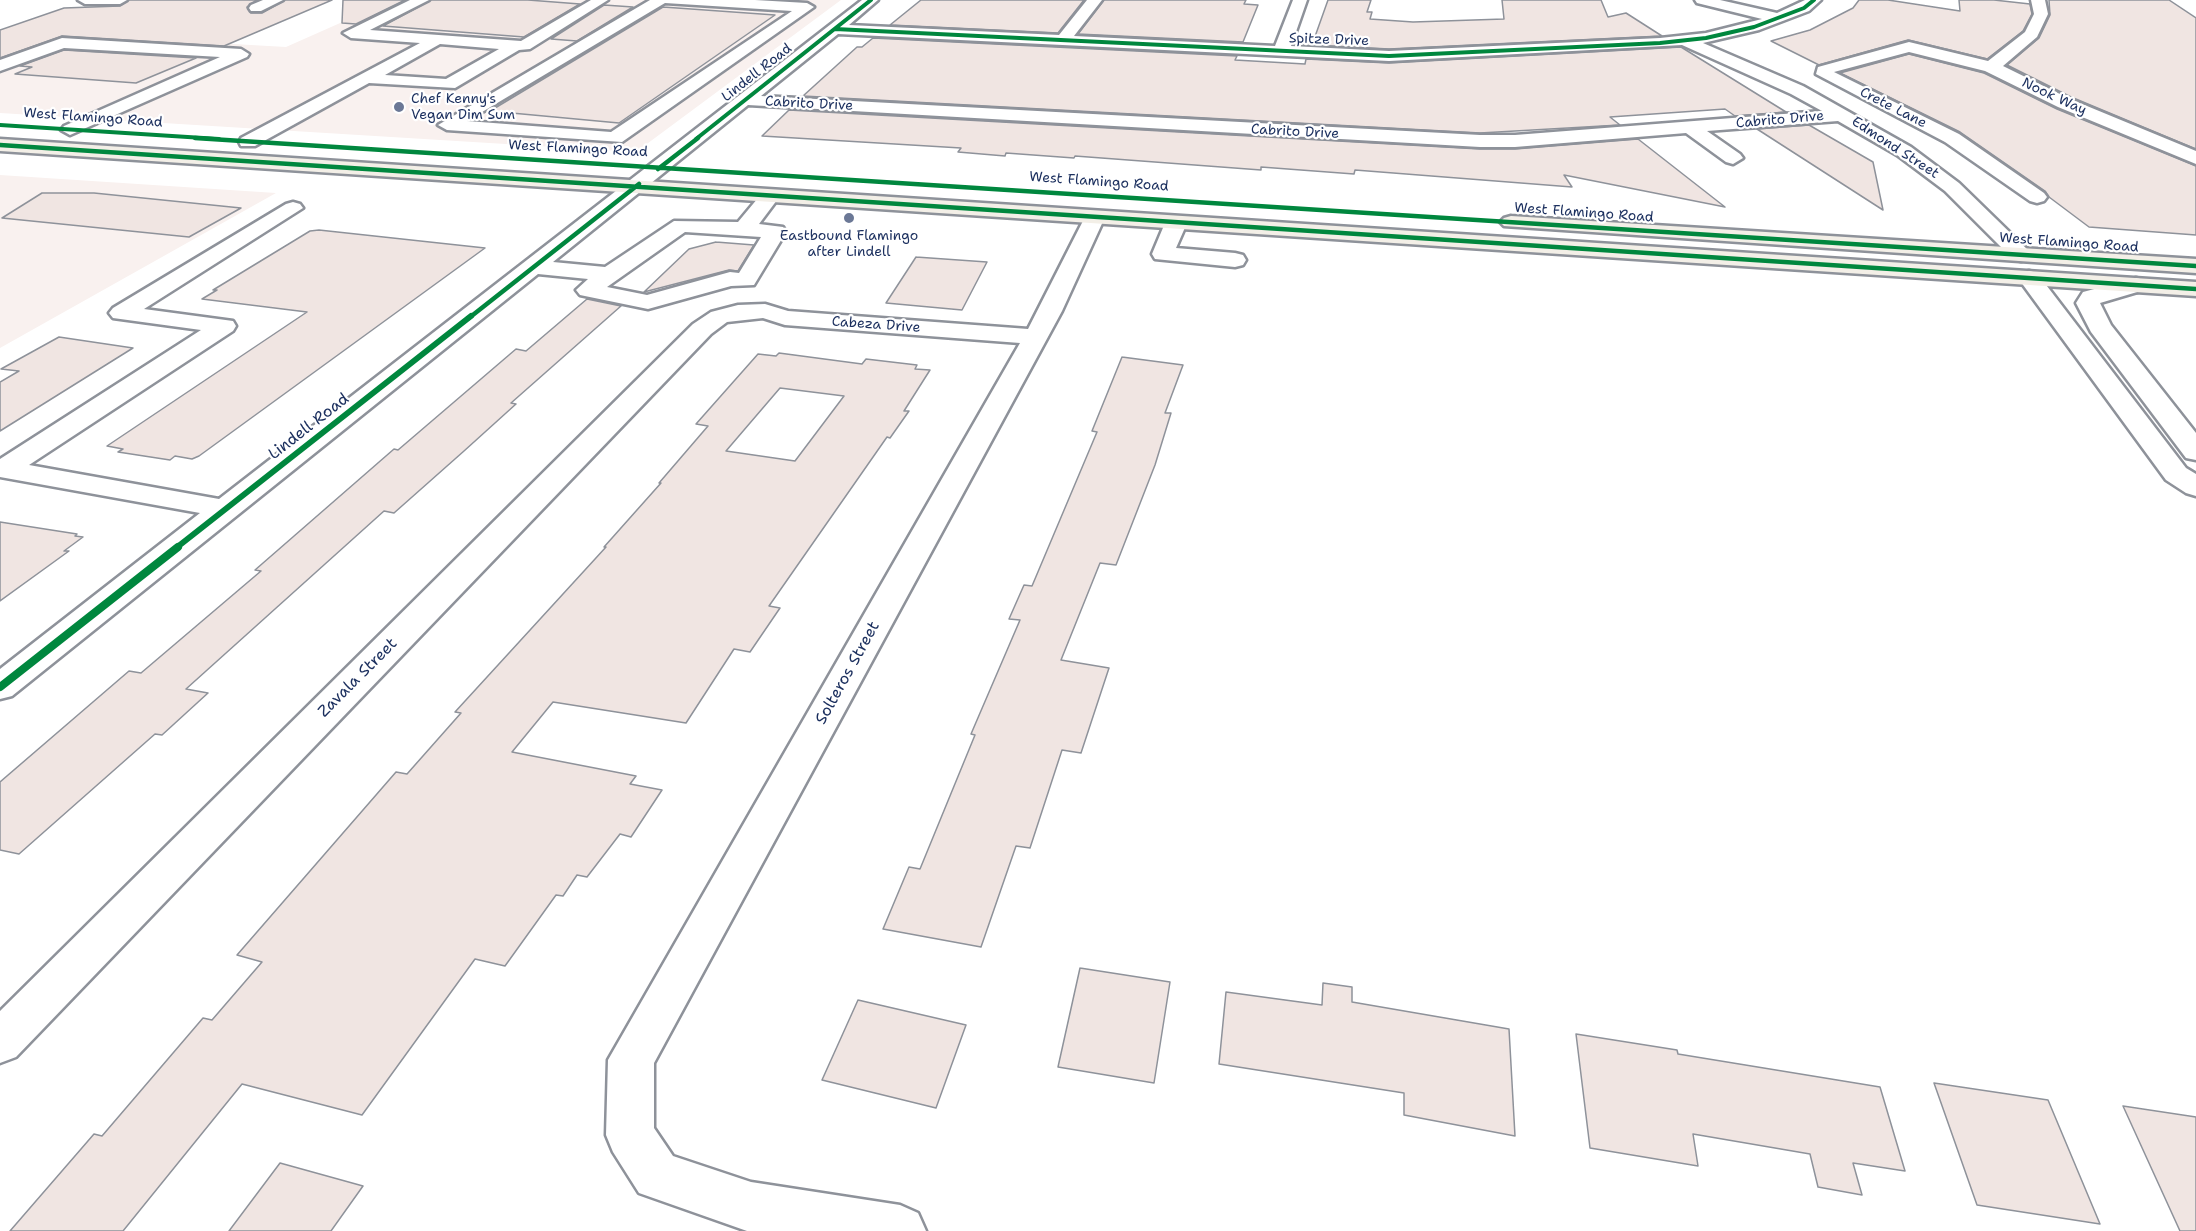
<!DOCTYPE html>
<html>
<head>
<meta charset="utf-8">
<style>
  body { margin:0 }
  canvas { display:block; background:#fff }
</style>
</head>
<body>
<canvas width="2196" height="1231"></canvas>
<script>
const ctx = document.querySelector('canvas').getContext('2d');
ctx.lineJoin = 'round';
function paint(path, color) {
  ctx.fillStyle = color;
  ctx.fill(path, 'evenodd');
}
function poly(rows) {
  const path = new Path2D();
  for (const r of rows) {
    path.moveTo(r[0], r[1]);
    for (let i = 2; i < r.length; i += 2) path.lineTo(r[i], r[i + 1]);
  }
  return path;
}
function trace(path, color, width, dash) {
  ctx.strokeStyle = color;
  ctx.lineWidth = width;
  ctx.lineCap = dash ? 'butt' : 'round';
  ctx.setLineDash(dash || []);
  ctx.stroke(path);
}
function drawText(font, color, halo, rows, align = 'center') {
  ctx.font = font + ' "Shantell Sans",sans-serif';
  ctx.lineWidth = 4.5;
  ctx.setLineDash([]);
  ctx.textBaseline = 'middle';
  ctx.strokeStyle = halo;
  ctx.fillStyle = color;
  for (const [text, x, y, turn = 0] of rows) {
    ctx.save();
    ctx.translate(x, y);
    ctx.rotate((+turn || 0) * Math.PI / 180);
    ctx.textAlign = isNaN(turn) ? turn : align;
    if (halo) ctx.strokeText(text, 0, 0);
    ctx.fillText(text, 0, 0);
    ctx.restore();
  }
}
paint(poly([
  [392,0,841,0,636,152,0,113,0,55,59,34,286,47],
  [0,175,276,193,0,348]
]), '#f9f1ef');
const building = poly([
  [129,0,257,0,247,7,251,13,262,13,285,0,332,0,224,46,62,36,0,58,0,30,64,8,120,6,129,0],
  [343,0,405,0,356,24,342,23,343,0],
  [431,0,528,0,580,4,524,37,383,26,431,0],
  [921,0,1084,0,1058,33,890,25,921,0],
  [1104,0,1246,0,1244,4,1258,5,1243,42,1078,34,1104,0],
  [1328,0,1371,0,1367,12,1372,12,1370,19,1413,22,1504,19,1502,0,1601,0,1608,17,1626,13,1662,36,1389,49,1312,45,1328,0],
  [1859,0,1888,0,1960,11,1959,0,1994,0,2030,4,2032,14,2023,31,1987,59,1908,40,1819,65,1771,41,1810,30,1853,8,1859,0],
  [2049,0,2169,0,2196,18,2196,149,2071,97,2007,65,2039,38,2050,15,2049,0],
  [604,5,633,7,577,41,551,39,604,5],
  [663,7,775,15,619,123,490,111,663,7],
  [873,38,1237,56,1235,60,1305,64,1306,59,1389,63,1681,47,1786,112,1735,116,1725,109,1610,117,1620,125,1480,133,803,96,857,47,862,47,873,38],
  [64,50,196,58,136,83,15,74,32,67,20,66,64,50],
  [1909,54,1984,73,2057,109,2196,166,2196,235,2089,227,2049,197,2045,191,1960,132,1840,73,1909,54],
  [789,110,1480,149,1515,149,1638,139,1725,207,1564,175,1572,187,1355,170,1354,174,1261,167,1261,170,1075,156,1074,158,1006,153,1005,156,958,152,961,148,762,136,789,110],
  [1809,125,1873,162,1883,210,1757,129,1809,125],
  [42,193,94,193,241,208,189,237,2,218,42,193],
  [319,230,485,248,199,456,192,459,175,456,170,460,118,452,123,449,107,446,307,312,202,299,217,290,213,290,310,231,319,230],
  [716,242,754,245,738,271,729,270,644,292,689,249,716,242],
  [916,257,987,262,962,310,886,303,916,257],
  [587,299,621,306,511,403,516,404,464,451,394,513,384,511,186,689,208,693,162,735,155,734,19,854,0,850,0,782,129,671,141,673,261,571,255,570,394,449,398,450,516,349,526,351,587,299],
  [59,337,133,348,0,431,0,382,19,371,1,369,59,337],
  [779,353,862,364,866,359,917,365,915,369,930,370,904,411,909,411,890,438,887,437,769,606,780,608,750,652,734,649,686,723,553,702,512,752,636,776,630,784,662,790,631,837,620,834,587,877,577,875,563,896,556,895,505,966,475,959,362,1115,242,1084,123,1231,10,1231,94,1134,102,1136,203,1018,212,1020,262,962,237,955,396,772,407,774,461,713,455,712,606,547,604,547,661,483,659,483,708,426,696,424,758,354,776,356,779,353],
  [780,388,844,396,795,461,726,451,780,388],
  [1122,357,1183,365,1165,413,1171,413,1155,465,1116,565,1100,563,1061,660,1109,668,1081,753,1062,750,1030,848,1016,846,981,947,883,929,909,867,920,869,975,735,971,734,1020,620,1009,619,1024,585,1032,586,1097,432,1092,431,1122,357],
  [0,522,77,534,75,536,83,537,64,551,69,551,0,601,0,522],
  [1080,968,1170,982,1154,1083,1058,1067,1080,968],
  [1323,983,1352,987,1352,1002,1509,1029,1515,1136,1404,1115,1404,1093,1219,1064,1226,992,1322,1005,1323,983],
  [858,1000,966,1025,936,1108,822,1080,858,1000],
  [1576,1034,1677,1050,1678,1054,1880,1087,1905,1171,1853,1163,1862,1195,1818,1187,1810,1154,1693,1134,1698,1166,1590,1148,1576,1034],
  [1934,1083,2048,1100,2100,1224,1977,1205,1934,1083],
  [2123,1106,2196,1117,2196,1231,2180,1231,2123,1106],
  [280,1163,363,1186,331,1231,229,1231,280,1163]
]);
paint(building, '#f0e5e2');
trace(building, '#8e929a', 1.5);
const minor = poly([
  [78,0,127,0,120,4,85,4,78,0],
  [263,0,283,0,261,11,251,11,249,8,251,5,263,0],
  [410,0,429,0,370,30,521,41,591,0,608,0,530,49,519,50,455,88,369,83,255,146,241,146,239,142,241,138,420,43,351,38,343,33,410,0],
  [440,44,499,49,446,79,385,75,440,44],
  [650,0,755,0,807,3,814,7,622,142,447,130,438,125,650,0],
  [665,3,792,11,611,132,467,121,665,3],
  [862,0,878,0,849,25,1059,35,1087,0,1102,0,1074,36,1275,46,1293,0,1307,0,1291,46,1389,51,1660,38,1706,33,1762,19,1697,3,1695,0,1720,0,1777,13,1805,0,1821,0,1809,11,1759,30,1703,43,1803,86,1911,147,1959,183,2032,254,2029,259,2021,261,2013,259,1945,191,1897,155,1838,121,1707,131,1740,154,1743,158,1733,164,1726,162,1686,133,1515,147,1480,147,748,105,553,262,605,267,674,221,738,222,763,192,770,190,777,192,780,196,759,224,783,227,786,232,754,285,731,286,648,309,580,295,576,290,588,279,538,274,12,696,0,699,0,669,200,513,0,477,0,459,201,330,113,318,109,313,113,308,286,204,293,202,300,204,303,208,144,309,233,321,236,326,233,331,29,465,219,499,862,0],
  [838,34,1389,61,1682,45,1791,94,1822,111,1515,135,1480,135,761,96,838,34],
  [685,232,761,237,739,273,730,272,647,295,607,287,685,232],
  [2031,0,2045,0,2048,14,2037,37,2003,66,2070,99,2196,151,2196,164,2058,107,1985,71,1909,52,1834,72,1959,134,2044,193,2047,197,2044,201,2037,203,2030,201,1945,142,1816,74,1818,67,1909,42,1988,61,2025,32,2034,14,2031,0],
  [62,38,241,49,249,54,247,57,70,135,61,130,64,126,220,57,64,48,0,71,0,60,62,38],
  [1095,211,1102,213,1105,217,1062,311,654,1063,654,1128,673,1156,751,1182,900,1205,918,1213,926,1231,747,1231,639,1193,613,1152,606,1135,608,1060,1020,343,785,325,763,318,727,322,711,334,16,1057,0,1063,0,1011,693,324,711,312,738,305,765,304,788,311,1028,329,1085,217,1088,213,1095,211],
  [1176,217,1183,219,1187,223,1176,248,1235,253,1243,255,1246,260,1243,265,1235,267,1155,259,1152,254,1165,223,1169,219,1176,217],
  [2029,271,2037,273,2186,468,2196,474,2196,496,2186,493,2166,480,2018,278,2021,273,2029,271],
  [2136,278,2144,280,2147,285,2144,290,2100,303,2111,325,2196,433,2196,460,2186,458,2091,332,2076,303,2083,292,2136,278]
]);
const major = poly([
  [0,139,2196,282,2196,296,0,151,0,139],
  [1511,216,2196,259,2196,273,1504,226,1500,222,1504,218,1511,216]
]);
trace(minor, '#8e929a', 5);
trace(major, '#8e929a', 5);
paint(minor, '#fff');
paint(major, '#f3efe7');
trace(poly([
  [835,29,1389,56,1660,43,1706,38,1754,27,1804,8,1814,0],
  [0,125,219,139],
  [696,139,871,0]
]), '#00873e', 4);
trace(poly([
  [195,138,2196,266],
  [0,145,2196,289],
  [658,169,698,138],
  [469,318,639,184]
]), '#00873e', 4.5);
trace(poly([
  [176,548,471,316]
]), '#00873e', 6);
trace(poly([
  [0,687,178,547]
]), '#00873e', 8);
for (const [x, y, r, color] of [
  [399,107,6,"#6b7896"],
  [849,218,6,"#6b7896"]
]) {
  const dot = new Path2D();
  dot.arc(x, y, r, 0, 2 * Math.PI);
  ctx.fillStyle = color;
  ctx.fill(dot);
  trace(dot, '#fff', 2);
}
drawText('14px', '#1b2f5e', '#fff', [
  ["Spitze Drive",1329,40,2],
  ["Lindell Road",757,73,-38],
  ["Nook Way",2054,97,25],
  ["Cabrito Drive",809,104,3],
  ["Crete Lane",1893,108,27],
  ["West Flamingo Road",93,118,4],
  ["Cabrito Drive",1780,120,-5],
  ["Cabrito Drive",1295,132,3],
  ["Edmond Street",1895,148,33],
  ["West Flamingo Road",578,149,3],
  ["West Flamingo Road",1099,182,4],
  ["West Flamingo Road",1584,213,4],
  ["West Flamingo Road",2069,243,4],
  ["Cabeza Drive",876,325,4]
]);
drawText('14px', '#1b2f5e', '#fff', [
  ["Chef Kenny's",411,99],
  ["Vegan Dim Sum",411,115],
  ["Eastbound Flamingo",849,236,"center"],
  ["after Lindell",849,252,"center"]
], 'left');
drawText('16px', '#1b2f5e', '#fff', [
  ["Lindell Road",309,427,-38],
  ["Solteros Street",848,673,-61],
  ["Zavala Street",358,678,-45]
]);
</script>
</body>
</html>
